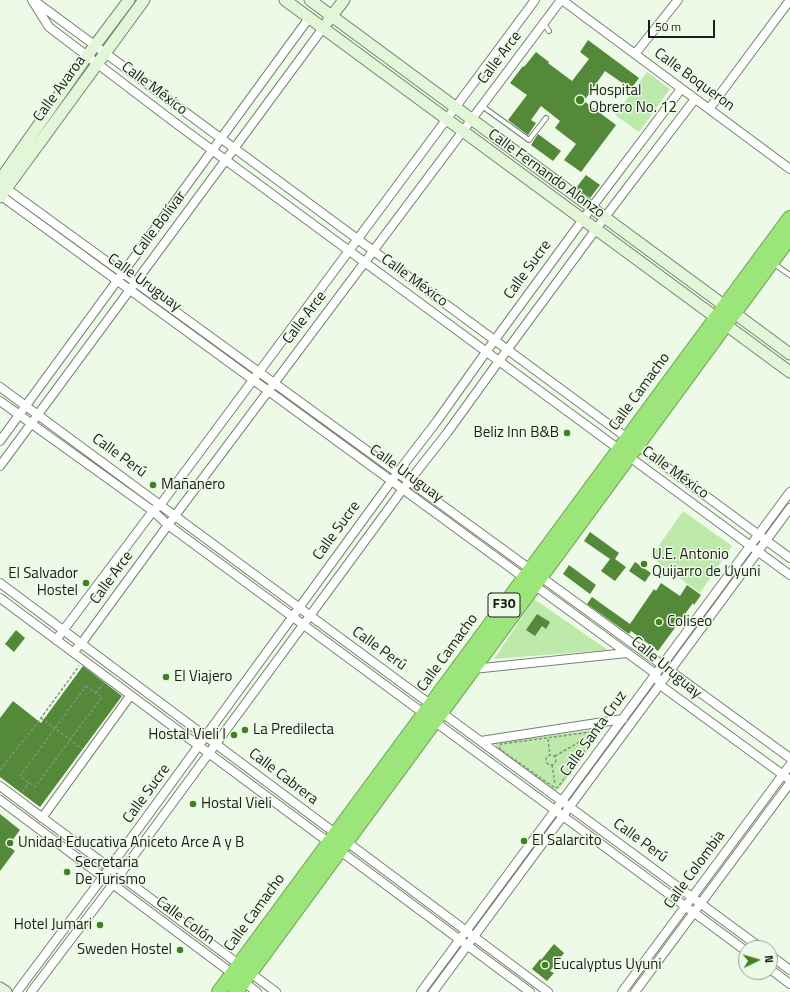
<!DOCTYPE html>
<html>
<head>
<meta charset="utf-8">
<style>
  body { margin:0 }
  #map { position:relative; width:790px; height:992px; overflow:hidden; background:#edfae7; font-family:"Titillium Web",sans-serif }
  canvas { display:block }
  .north { position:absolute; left:738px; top:940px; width:40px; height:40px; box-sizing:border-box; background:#edfae7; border:1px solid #98a294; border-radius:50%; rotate:85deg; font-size:11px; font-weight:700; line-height:16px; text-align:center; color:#191e17 }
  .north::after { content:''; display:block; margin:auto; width:14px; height:18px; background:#43811f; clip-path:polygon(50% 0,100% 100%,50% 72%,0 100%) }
  .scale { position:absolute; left:648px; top:20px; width:67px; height:18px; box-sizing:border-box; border:2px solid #191e17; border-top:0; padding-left:5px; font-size:12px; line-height:14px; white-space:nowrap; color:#191e17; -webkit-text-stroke:3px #edfae7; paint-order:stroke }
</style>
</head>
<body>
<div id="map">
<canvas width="790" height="992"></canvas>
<div class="north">N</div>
<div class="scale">50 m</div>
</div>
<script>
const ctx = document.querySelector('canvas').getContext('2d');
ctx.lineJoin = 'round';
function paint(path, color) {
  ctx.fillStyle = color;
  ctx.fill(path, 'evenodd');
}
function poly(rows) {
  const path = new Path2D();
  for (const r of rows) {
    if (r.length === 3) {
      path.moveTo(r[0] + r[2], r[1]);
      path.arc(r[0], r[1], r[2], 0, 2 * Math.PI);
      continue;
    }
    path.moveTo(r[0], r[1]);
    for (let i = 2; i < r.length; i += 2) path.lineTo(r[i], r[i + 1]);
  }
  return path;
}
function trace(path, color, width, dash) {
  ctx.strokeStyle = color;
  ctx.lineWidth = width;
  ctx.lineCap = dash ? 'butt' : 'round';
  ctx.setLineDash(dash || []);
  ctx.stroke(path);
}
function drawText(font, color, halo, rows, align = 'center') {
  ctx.font = font + ' "Titillium Web",sans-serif';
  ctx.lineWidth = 3;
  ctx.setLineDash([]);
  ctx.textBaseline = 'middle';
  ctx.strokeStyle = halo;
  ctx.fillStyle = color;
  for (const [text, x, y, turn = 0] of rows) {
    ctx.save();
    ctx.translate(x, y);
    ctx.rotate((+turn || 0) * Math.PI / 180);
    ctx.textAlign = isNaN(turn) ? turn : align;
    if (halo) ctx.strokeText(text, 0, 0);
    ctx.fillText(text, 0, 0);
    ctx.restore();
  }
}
paint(poly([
  [647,72,670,89,639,132,615,115],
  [683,511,732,546,700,593,651,557],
  [534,599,608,650,494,659],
  [591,730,595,730,597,733,598,737,559,789,556,791,552,790,497,751,496,747,496,744,498,742]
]), '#bde9aa');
paint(poly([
  [588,40,639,78,631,89,605,71,584,101,616,125,581,172,564,160,576,144,555,128,560,121,541,106,531,120,536,123,528,135,508,120,527,95,510,83,523,66,524,67,536,52,549,62,548,63,572,81,589,59,580,52],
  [538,134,561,151,553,161,531,145],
  [586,175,600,185,590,198,576,188],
  [590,532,619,553,615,559,626,567,615,581,601,571,610,559,584,541],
  [635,562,651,573,645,582,629,571],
  [569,565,596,585,590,594,563,574],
  [661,583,680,596,687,585,701,595,694,605,693,603,658,651,631,631,629,634,587,604,592,597,630,624,654,589,656,591],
  [537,614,550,622,546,629,542,626,535,636,526,630],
  [16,630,25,638,14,652,5,644],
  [83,666,122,696,40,807,0,777,0,718,13,701,41,723],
  [0,814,20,830,8,846,15,851,0,871],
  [554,944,564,953,550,971,554,973,547,981,532,969,540,959,541,960]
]), '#538938');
const lane = poly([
  [543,23,549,31],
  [482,106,529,140,546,118],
  [774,264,790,275]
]);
const street = poly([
  [32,0,49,27,178,125,790,575],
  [562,0,790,169],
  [36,2,790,558],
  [635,54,678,0],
  [709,109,790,0],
  [3,186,790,758],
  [0,195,656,674,660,685,790,780],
  [0,387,761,948],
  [0,401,153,511,168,525,746,951],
  [0,441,309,18],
  [0,466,323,28],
  [0,583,548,992],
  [0,598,530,992],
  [56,640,153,511,161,504,535,0],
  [73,652,81,644,168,525,561,0],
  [473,669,627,653],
  [481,741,623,719],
  [0,786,276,992],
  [0,800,257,992],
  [42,818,130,696],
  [770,955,790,970],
  [770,969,790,984],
  [17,992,103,877,398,472,437,421,486,352,592,207,681,89],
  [31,992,113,884,403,489,447,433,499,361,605,217,695,99],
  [421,992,790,492],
  [433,992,790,508],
  [622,992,790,765],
  [635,992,790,783]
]);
const secondary = poly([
  [285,0,790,372],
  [310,0,790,354],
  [328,21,344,0],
  [0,180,87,56,129,0],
  [0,197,144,0],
  [0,988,6,992]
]);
const highway = poly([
  [219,992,790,218],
  [236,992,790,237]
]);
trace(lane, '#778372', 6);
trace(street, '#778372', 10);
trace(secondary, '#778372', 13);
trace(highway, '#6e9f57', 16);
trace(poly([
  [86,686,102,697,35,787,20,776,86,686],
  [96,693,103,684],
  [41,718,82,749],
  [591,732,595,733,595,737,558,787,555,788,501,750,499,747,501,744,591,732],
  [548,739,550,755],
  [551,760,5],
  [555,756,595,733],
  [552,765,555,784],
  [0,770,41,718,79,666],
  [22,792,29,783]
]), '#879082', 1.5, [3, 2]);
trace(lane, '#fff', 4);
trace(street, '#fff', 8);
trace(secondary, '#e1f7d7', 11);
trace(highway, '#9ce57a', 14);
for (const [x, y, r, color] of [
  [580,100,5,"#43811f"],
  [567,433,4,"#43811f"],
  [153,485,4,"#43811f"],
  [644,564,4,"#43811f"],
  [86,583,4,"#43811f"],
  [659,622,4,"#43811f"],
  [166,677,4,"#43811f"],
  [245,730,4,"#43811f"],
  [234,735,4,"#43811f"],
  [193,804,4,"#43811f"],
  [524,841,4,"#43811f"],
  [10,843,4,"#43811f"],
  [67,872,4,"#43811f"],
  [100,925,4,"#43811f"],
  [180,950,4,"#43811f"],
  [545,965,4,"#43811f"]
]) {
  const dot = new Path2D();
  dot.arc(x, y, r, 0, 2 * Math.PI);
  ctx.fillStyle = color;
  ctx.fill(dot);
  trace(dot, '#edfae7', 1.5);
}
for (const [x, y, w] of [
  [504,605,32]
]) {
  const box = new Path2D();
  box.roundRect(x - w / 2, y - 12, w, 24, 3);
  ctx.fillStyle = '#edfae7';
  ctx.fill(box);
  trace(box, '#191e17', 1);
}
drawText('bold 14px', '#191e17', null, [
  ["F30",504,605]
]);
drawText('15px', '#191e17', '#edfae7', [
  ["Calle Arce",500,58,-53],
  ["Calle Boqueron",694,80,36],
  ["Calle Avaroa",60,89,-54],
  ["Calle México",154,89,37],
  ["Calle Fernando Alonzo",546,174,36],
  ["Calle Bolívar",160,224,-53],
  ["Calle Sucre",528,270,-54],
  ["Calle México",414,281,36],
  ["Calle Uruguay",144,283,36],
  ["Calle Arce",305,318,-53],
  ["Calle Camacho",640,392,-54],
  ["Calle Perú",119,456,36],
  ["Calle México",675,473,36],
  ["Calle Uruguay",406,474,36],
  ["Calle Sucre",337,531,-54],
  ["Calle Arce",112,578,-54],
  ["Calle Perú",379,649,36],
  ["Calle Camacho",448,653,-54],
  ["Calle Uruguay",666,668,40],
  ["Calle Santa Cruz",594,734,-54],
  ["Calle Cabrera",283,777,37],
  ["Calle Sucre",147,794,-54],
  ["Calle Perú",640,841,36],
  ["Calle Colombia",695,870,-54],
  ["Calle Camacho",255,913,-54],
  ["Calle Colón",185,921,37]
]);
drawText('15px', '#191e17', '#edfae7', [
  ["Hospital",589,91],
  ["Obrero No. 12",589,108],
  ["Beliz Inn B&B",559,433,"right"],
  ["Mañanero",161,485],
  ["U.E. Antonio",652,555],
  ["Quijarro de Uyuni",652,572],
  ["El Salvador",78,574,"right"],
  ["Hostel",78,591,"right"],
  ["Coliseo",667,622],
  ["El Viajero",174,677],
  ["La Predilecta",253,730],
  ["Hostal Vieli I",226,735,"right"],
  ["Hostal Vieli",201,804],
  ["El Salarcito",532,841],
  ["Unidad Educativa Aniceto Arce A y B",18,843],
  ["Secretaria",75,863],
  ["De Turismo",75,880],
  ["Hotel Jumari",92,925,"right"],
  ["Sweden Hostel",172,950,"right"],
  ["Eucalyptus Uyuni",553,965]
], 'left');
</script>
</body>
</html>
